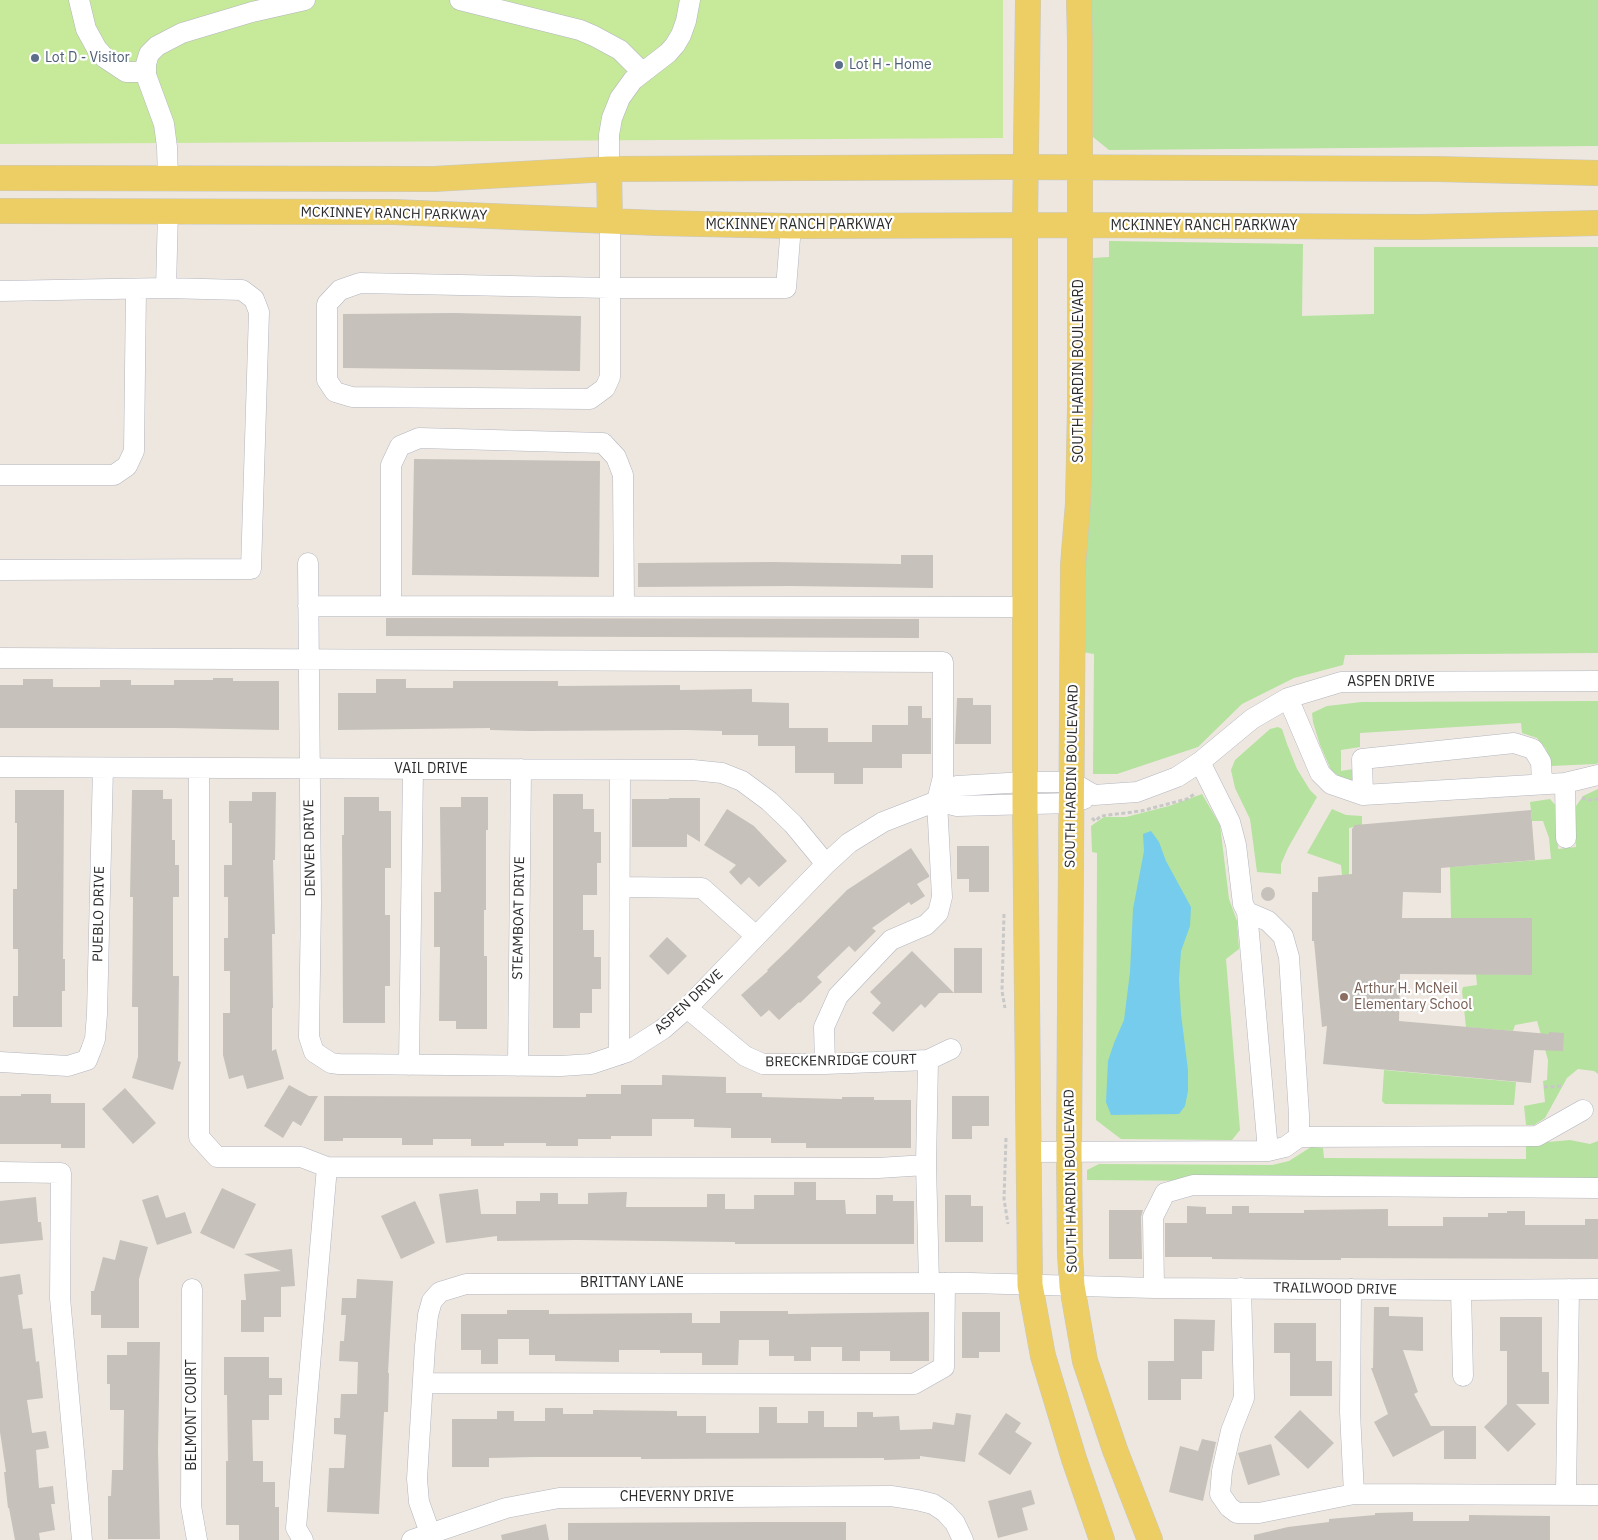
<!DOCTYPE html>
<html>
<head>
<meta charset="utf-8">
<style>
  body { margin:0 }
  canvas { display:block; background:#ede7df }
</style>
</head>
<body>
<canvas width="1598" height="1540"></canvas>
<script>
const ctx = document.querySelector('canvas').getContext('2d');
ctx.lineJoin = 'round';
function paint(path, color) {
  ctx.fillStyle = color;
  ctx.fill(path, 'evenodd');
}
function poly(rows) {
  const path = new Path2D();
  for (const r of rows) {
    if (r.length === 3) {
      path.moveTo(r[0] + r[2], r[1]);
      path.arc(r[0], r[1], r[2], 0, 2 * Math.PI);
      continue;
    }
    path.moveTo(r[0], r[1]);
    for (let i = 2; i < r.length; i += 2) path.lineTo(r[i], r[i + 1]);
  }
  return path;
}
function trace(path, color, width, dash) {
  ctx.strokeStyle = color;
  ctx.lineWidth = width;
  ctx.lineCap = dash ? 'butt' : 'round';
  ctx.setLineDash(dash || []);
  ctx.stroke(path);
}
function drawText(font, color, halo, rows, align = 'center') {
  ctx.font = font + ' "IBM Plex Sans",sans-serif';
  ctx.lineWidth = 4.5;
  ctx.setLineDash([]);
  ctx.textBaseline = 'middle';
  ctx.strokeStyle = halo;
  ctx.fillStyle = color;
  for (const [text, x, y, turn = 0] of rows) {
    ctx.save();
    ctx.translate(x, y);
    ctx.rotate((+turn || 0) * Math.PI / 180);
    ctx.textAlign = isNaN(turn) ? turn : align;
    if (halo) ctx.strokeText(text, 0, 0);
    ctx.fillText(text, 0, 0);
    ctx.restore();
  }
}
paint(poly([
  [1090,0,1598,0,1598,146,1109,150,1093,137],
  [1109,241,1303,244,1302,316,1374,314,1374,247,1598,247,1598,653,1345,655,1343,665,1294,678,1242,704,1198,747,1117,774,1093,774,1094,654,1082,652,1092,258,1109,257],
  [1598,701,1598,763,1596,764,1550,766,1546,749,1537,738,1522,733,1521,723,1360,733,1360,747,1341,750,1341,771,1353,769,1353,781,1344,780,1331,770,1320,745,1313,722,1312,713,1327,706,1362,702],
  [1278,727,1282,729,1287,744,1297,769,1310,790,1317,797,1288,848,1281,864,1281,874,1257,872,1250,819,1235,788,1231,770,1235,760,1270,729],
  [1598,789,1598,1074,1594,1071,1578,1069,1567,1078,1545,1118,1534,1125,1526,1125,1524,1106,1545,1102,1543,1081,1547,1080,1548,1060,1537,1021,1515,1025,1513,1031,1466,1027,1462,991,1463,987,1477,985,1476,974,1532,975,1532,919,1451,918,1450,867,1551,859,1549,838,1543,821,1532,821,1530,802,1550,799,1557,807,1558,849,1576,847,1574,809,1583,796],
  [1202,794,1220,825,1229,899,1237,921,1239,949,1226,959,1240,1130,1232,1140,1121,1139,1096,1120,1097,853,1092,852,1091,826,1104,817,1126,817,1169,806],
  [1332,809,1346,815,1362,816,1362,825,1349,828,1349,875,1342,875,1341,865,1307,853],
  [1384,1070,1516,1082,1514,1105,1385,1104,1382,1101],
  [1570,1140,1590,1144,1598,1141,1598,1184,1087,1180,1087,1170,1099,1164,1272,1165,1289,1161,1311,1147,1323,1148,1324,1158,1526,1159,1526,1144]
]), '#b5e29e');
paint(poly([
  [0,0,1003,0,1003,138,0,144]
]), '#c7e99a');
paint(poly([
  [1151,831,1159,842,1166,861,1191,907,1190,926,1181,951,1179,979,1181,1014,1188,1070,1188,1091,1185,1106,1179,1114,1111,1115,1106,1102,1108,1061,1114,1043,1124,1020,1130,972,1133,909,1144,851,1143,834]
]), '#76ccec');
paint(poly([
  [454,313,581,316,580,371,343,368,343,314],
  [414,459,600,461,599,577,412,575],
  [901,555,933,555,933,588,791,586,638,587,638,563,772,562,901,564],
  [386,618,919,619,919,638,386,636],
  [213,678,233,678,233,681,279,681,279,730,174,728,0,728,0,685,23,685,23,679,53,679,53,687,100,687,100,680,131,680,131,685,174,685,174,680,213,680],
  [376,679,406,679,406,688,453,688,453,681,558,681,558,686,680,685,680,690,752,689,752,702,789,703,789,728,828,728,828,742,872,742,872,725,908,725,908,706,922,706,922,718,931,718,931,754,902,754,902,768,863,768,863,784,834,784,834,773,795,773,795,746,758,746,758,735,722,735,722,731,686,730,529,731,490,730,490,728,338,730,338,693,376,693],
  [957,698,973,698,973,705,991,705,991,744,955,744],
  [15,790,64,790,63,959,65,959,65,991,62,991,62,1027,13,1027,13,996,18,996,18,949,13,949,13,889,17,889,17,823,15,823],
  [132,790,163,790,163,799,172,799,172,840,175,840,175,865,179,865,179,897,173,897,173,976,179,976,178,1061,181,1062,173,1090,132,1078,138,1057,138,1007,132,1007,133,897,130,897],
  [252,792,276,792,275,860,273,860,275,934,272,934,273,1008,272,1008,272,1051,276,1049,284,1079,247,1089,243,1075,229,1079,223,1055,223,1013,230,1013,230,971,224,971,224,938,228,938,228,897,224,897,224,865,232,865,232,823,229,823,229,801,252,801],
  [553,794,583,794,583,809,594,809,594,832,601,832,601,863,597,863,597,895,583,895,583,930,594,930,594,957,601,957,601,989,592,989,592,1013,580,1013,580,1028,553,1028],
  [344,797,379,797,379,811,391,811,391,868,385,868,385,915,390,915,390,986,385,986,385,1023,343,1023,342,835,344,835],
  [461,797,488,797,488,830,486,830,486,910,484,910,484,956,487,956,487,1029,456,1029,456,1021,439,1021,440,947,434,947,434,892,441,892,440,807,461,807],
  [669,798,700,798,700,842,687,834,687,847,632,847,632,799,669,799],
  [727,809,754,826,787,861,759,887,749,877,741,885,729,872,736,865,704,845],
  [1531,810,1535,860,1441,868,1441,893,1403,892,1402,918,1532,918,1532,975,1400,974,1399,1021,1549,1034,1549,1032,1564,1033,1563,1051,1534,1050,1531,1083,1323,1064,1327,1026,1322,1027,1314,941,1312,941,1312,892,1318,892,1318,877,1352,874,1352,829,1355,825],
  [957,846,989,846,989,892,969,892,969,879,957,879],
  [911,848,929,875,929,877,917,884,925,896,911,905,909,902,872,928,876,931,855,952,849,946,817,977,822,982,800,1003,799,1002,779,1020,769,1010,761,1017,741,995,768,971,767,970,789,949,847,890],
  [1268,894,7],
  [667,937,687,956,668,975,649,956],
  [954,948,982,948,982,993,939,993,925,1008,921,1004,893,1032,872,1013,881,1003,870,992,912,951,954,993],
  [662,1075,726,1077,726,1093,762,1093,762,1097,842,1099,842,1097,874,1097,874,1100,911,1100,911,1148,806,1148,806,1143,771,1143,771,1138,731,1138,731,1128,694,1127,694,1119,652,1119,652,1136,611,1136,611,1139,578,1139,578,1146,546,1146,546,1143,504,1143,504,1146,471,1146,471,1139,433,1139,433,1145,402,1145,402,1138,343,1138,343,1141,324,1141,324,1096,586,1097,586,1094,621,1094,621,1085,662,1085],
  [289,1085,309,1096,318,1096,301,1126,293,1121,283,1138,264,1126],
  [125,1088,156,1123,133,1144,102,1109],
  [21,1094,51,1094,51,1103,85,1103,85,1148,61,1148,61,1144,0,1144,0,1096,21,1096],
  [952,1096,989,1096,989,1126,972,1126,972,1139,952,1139],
  [794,1182,816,1182,816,1200,845,1200,846,1214,876,1214,876,1195,893,1195,893,1201,914,1201,914,1244,735,1244,735,1242,577,1240,497,1241,497,1236,446,1243,439,1194,478,1189,481,1214,516,1214,516,1201,540,1201,540,1193,558,1193,558,1204,588,1204,588,1193,627,1192,626,1207,707,1207,707,1194,725,1194,725,1209,754,1209,754,1195,794,1195],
  [222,1188,256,1204,234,1249,200,1233],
  [158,1195,166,1218,185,1212,192,1233,157,1245,142,1200],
  [945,1195,971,1195,971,1206,983,1206,983,1242,945,1242],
  [36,1197,38,1222,41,1222,43,1240,0,1244,0,1201],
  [415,1201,435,1243,401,1259,381,1216],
  [1187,1206,1206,1207,1206,1214,1232,1214,1232,1206,1249,1206,1249,1213,1304,1213,1304,1210,1388,1209,1388,1226,1443,1226,1443,1217,1488,1217,1488,1213,1507,1213,1507,1211,1525,1211,1525,1225,1585,1225,1585,1219,1598,1219,1598,1259,1341,1258,1341,1260,1304,1260,1212,1259,1212,1257,1165,1257,1165,1223,1187,1223],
  [1109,1210,1143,1210,1141,1217,1142,1259,1109,1259],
  [120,1240,148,1247,139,1279,139,1328,101,1328,101,1315,91,1315,91,1291,94,1291,103,1257,115,1260],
  [292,1249,295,1286,281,1287,281,1317,264,1317,264,1332,241,1332,241,1300,246,1300,244,1274,281,1271,244,1254],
  [20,1274,23,1294,18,1295,23,1329,32,1328,36,1362,39,1361,43,1398,27,1400,32,1433,46,1431,49,1448,36,1450,39,1488,53,1486,55,1504,51,1504,55,1530,39,1533,40,1540,15,1540,9,1508,8,1508,4,1472,6,1472,0,1432,0,1277],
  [357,1279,393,1281,388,1373,389,1373,388,1412,384,1412,379,1514,327,1512,329,1468,344,1468,346,1435,334,1434,334,1418,340,1418,341,1394,357,1394,358,1362,339,1361,340,1341,344,1341,346,1315,341,1315,342,1298,356,1298],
  [1374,1307,1389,1307,1389,1316,1423,1317,1423,1351,1403,1350,1418,1392,1414,1394,1431,1426,1476,1426,1476,1459,1444,1459,1444,1430,1393,1457,1374,1422,1388,1414,1371,1368,1373,1368],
  [507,1310,549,1310,549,1314,692,1313,692,1323,720,1323,720,1311,788,1311,788,1314,929,1312,929,1361,890,1361,890,1351,860,1351,860,1361,842,1361,842,1347,811,1347,811,1361,794,1361,794,1356,769,1356,769,1340,739,1340,738,1365,702,1365,702,1353,660,1353,660,1350,619,1350,619,1362,555,1361,555,1355,529,1355,529,1339,498,1339,498,1364,481,1364,481,1350,461,1350,461,1314,507,1314],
  [962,1312,1000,1312,1000,1352,979,1352,979,1358,962,1358],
  [1500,1317,1542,1317,1542,1372,1549,1372,1549,1404,1516,1404,1536,1424,1508,1452,1484,1427,1507,1404,1507,1351,1500,1351],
  [1174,1319,1215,1320,1214,1351,1202,1351,1202,1379,1181,1379,1181,1400,1148,1400,1148,1361,1174,1361],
  [1274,1323,1316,1323,1316,1361,1332,1361,1332,1396,1290,1396,1290,1353,1274,1353],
  [127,1342,160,1342,158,1450,160,1539,108,1539,108,1496,111,1496,112,1470,123,1470,124,1410,110,1410,110,1384,107,1384,107,1355,127,1355],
  [224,1357,269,1357,269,1378,282,1378,282,1395,269,1395,269,1420,252,1420,253,1461,263,1461,263,1482,275,1482,275,1507,279,1507,279,1540,239,1540,239,1525,226,1525,226,1461,228,1461,227,1395,224,1395],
  [759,1407,777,1407,777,1423,808,1423,808,1411,824,1411,824,1427,857,1427,857,1412,873,1412,873,1417,899,1416,900,1430,932,1429,933,1422,954,1425,956,1413,971,1415,965,1462,920,1456,920,1459,884,1460,884,1458,641,1459,641,1457,534,1457,489,1458,489,1467,452,1467,452,1419,497,1419,497,1411,514,1411,514,1421,545,1421,545,1408,563,1408,563,1414,593,1414,593,1410,677,1411,677,1416,706,1416,706,1433,759,1433],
  [1300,1410,1334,1443,1308,1469,1274,1437],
  [1006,1413,1021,1423,1015,1432,1032,1443,1010,1475,978,1454],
  [1202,1439,1216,1442,1203,1501,1169,1492,1180,1446,1198,1451],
  [1271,1444,1280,1475,1248,1485,1238,1453],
  [1031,1490,1035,1504,1022,1508,1028,1530,998,1538,988,1501],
  [1413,1512,1413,1521,1469,1521,1469,1515,1550,1516,1550,1540,1254,1540,1254,1535,1288,1527,1329,1522,1329,1519,1375,1515,1375,1513],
  [761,1522,846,1522,846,1540,568,1540,568,1523],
  [546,1524,549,1540,502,1540,501,1535]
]), '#c6c1bb');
const minor = poly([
  [79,0,86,29,97,49,105,58,126,72,146,72],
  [460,0,580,30,594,36,620,50,642,72],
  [609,169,609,135,612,118,620,98,633,80,668,53,675,45,681,35,686,21,690,0],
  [168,179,167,147,164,124,146,75,146,64,149,54,157,46,182,33,252,12,305,0],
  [610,221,610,377,605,388,590,399,352,397,335,392,327,380,327,304,340,290,360,283,610,288,786,288,791,226],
  [166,288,168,211],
  [0,291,166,288,242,290,254,299,259,312,251,569,0,570],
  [0,475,114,475,127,466,134,451,136,289],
  [308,563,311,903,309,1037,314,1052,331,1063,339,1064,561,1066,591,1064,627,1052,663,1029,687,1008,826,864,849,843,883,822,937,801,957,786,1025,782,1072,782,1094,795,1137,792,1177,777,1200,762,1252,719,1288,698,1341,682,1598,681],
  [308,606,1025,607],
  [391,606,391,465,400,446,419,438,603,443,616,457,623,475,624,606],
  [0,658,943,662,943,777,937,801,942,897,938,913,926,925,891,940,838,996,824,1027,825,1064],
  [1288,698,1320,773,1331,784,1363,795,1565,783,1598,775],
  [1200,762,1230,822,1236,845,1243,904,1247,912,1250,945,1268,1151],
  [0,767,693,770,722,773,742,781,769,801,793,824,826,864],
  [199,768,199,1137,217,1157,301,1157,327,1167,878,1168,926,1165],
  [1565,783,1566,838],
  [1363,795,1362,759,1514,743,1533,749,1541,762,1542,783],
  [937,801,957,806,1071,803,1084,799],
  [621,887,702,888,756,936],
  [687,1008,745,1056,763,1064,825,1064,928,1060,951,1049],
  [619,1055,620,770],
  [928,1060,926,1165,929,1283],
  [0,1062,68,1066,87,1060,91,1050,95,1039,97,1014,103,768],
  [409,1065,413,769],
  [518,1066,521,769],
  [1299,1137,1537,1136,1583,1110],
  [1029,1152,1268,1151,1285,1147,1299,1137,1299,1115,1289,957,1283,936,1268,921,1247,912],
  [0,1172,61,1173,60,1298,82,1540],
  [1154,1288,1153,1217,1165,1193,1193,1185,1598,1188],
  [1241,1288,1244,1398,1231,1431,1222,1471,1220,1494,1229,1507,1237,1513,1259,1513,1354,1494,1598,1495],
  [192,1289,191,1506,197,1540],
  [1351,1289,1350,1412,1354,1494],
  [1461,1290,1463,1376],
  [423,1383,914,1384,944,1367,945,1283],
  [1566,1494,1569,1289],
  [430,1533,419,1502,417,1479,425,1346,428,1315,432,1301,440,1292,466,1284,970,1283,1154,1288,1461,1290,1598,1289],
  [303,1540,296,1528,327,1167],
  [412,1540,506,1508,559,1498,891,1496,917,1500,933,1504,945,1512,955,1523,963,1540]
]);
const major = poly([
  [1028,0,1025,225,1025,804,1030,1285,1043,1356,1074,1459,1102,1540],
  [1079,0,1080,42,1080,407,1078,503,1073,565,1069,1151,1070,1254,1072,1286,1085,1361,1115,1450,1150,1540],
  [609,169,610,221],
  [0,178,434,179,609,169,1007,167,1436,169,1598,173],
  [0,211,394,212,657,223,791,226,1079,225,1419,227,1598,223]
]);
trace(minor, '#b3b5bf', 21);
trace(major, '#c8c8c8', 26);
trace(poly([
  [1582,798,1589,800,1598,799],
  [1092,818,1095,821,1101,816,1141,811,1187,799,1196,793],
  [1004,914,1002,991,1005,1008],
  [1544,1087,1562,1086],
  [1006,1138,1004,1199,1008,1224]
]), '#c8c8c8', 3, [4, 2.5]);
trace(minor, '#fff', 20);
trace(major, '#edce65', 25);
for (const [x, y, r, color] of [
  [35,58,5,"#5c6f8a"],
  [839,65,5,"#5c6f8a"],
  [1344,997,5,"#8d6e63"]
]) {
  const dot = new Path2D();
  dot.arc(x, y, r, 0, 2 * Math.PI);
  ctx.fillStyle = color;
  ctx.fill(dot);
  trace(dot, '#fff', 2);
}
drawText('14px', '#4e5e75', '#fff', [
  ["Lot D - Visitor",45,58],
  ["Lot H - Home",849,65]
], 'left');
drawText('14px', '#2c2c2c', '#fff', [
  ["MCKINNEY RANCH PARKWAY",394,214,1],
  ["MCKINNEY RANCH PARKWAY",799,225],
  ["MCKINNEY RANCH PARKWAY",1204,226],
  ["SOUTH HARDIN BOULEVARD",1079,371,-90],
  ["ASPEN DRIVE",1391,682],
  ["VAIL DRIVE",431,769],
  ["SOUTH HARDIN BOULEVARD",1072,776,-89],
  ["DENVER DRIVE",310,848,-91],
  ["PUEBLO DRIVE",99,914,-89],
  ["STEAMBOAT DRIVE",519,918,-89],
  ["ASPEN DRIVE",689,1002,-43],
  ["BRECKENRIDGE COURT",841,1061,-1],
  ["SOUTH HARDIN BOULEVARD",1071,1181,-91],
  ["BRITTANY LANE",632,1283],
  ["TRAILWOOD DRIVE",1335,1289,1],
  ["BELMONT COURT",192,1415,-90],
  ["CHEVERNY DRIVE",677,1497]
]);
drawText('14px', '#785e54', '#fff', [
  ["Arthur H. McNeil",1354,989],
  ["Elementary School",1354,1005]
], 'left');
</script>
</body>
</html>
